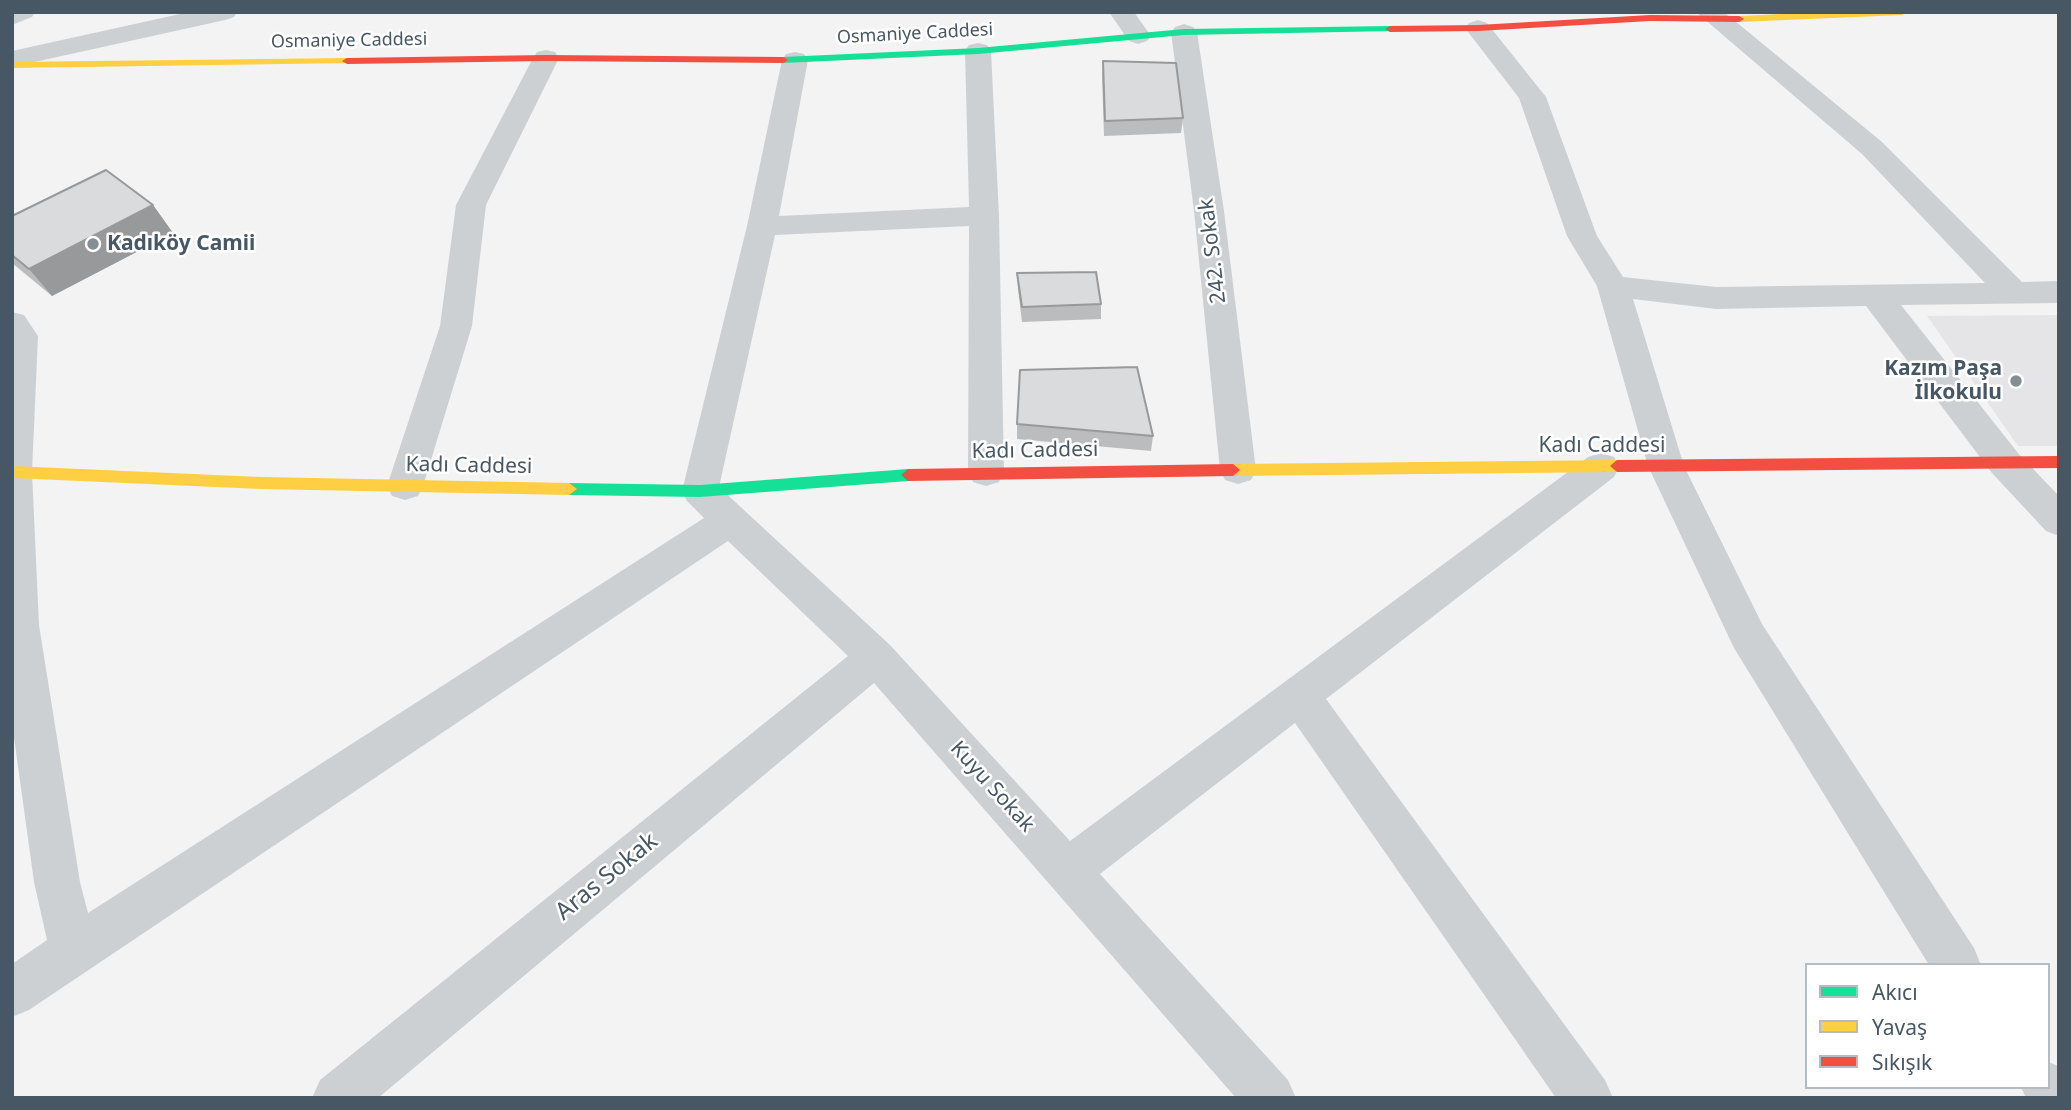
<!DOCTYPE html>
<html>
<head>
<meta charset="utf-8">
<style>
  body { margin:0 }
  #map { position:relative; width:2071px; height:1110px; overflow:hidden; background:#f4f3f3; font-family:"Noto Sans",sans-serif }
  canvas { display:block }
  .frame { position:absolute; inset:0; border:14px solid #475763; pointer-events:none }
  .legend { position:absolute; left:1805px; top:963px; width:245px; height:126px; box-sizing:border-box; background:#fff; border:2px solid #b5bcc1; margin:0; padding:9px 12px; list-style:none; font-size:21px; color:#475763 }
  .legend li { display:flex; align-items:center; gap:14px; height:35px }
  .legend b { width:35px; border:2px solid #b5bcc1 }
</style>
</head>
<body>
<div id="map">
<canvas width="2071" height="1110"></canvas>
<div class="frame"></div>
<ul class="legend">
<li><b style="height:9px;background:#16e098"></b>Akıcı</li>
<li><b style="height:9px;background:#ffcf43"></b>Yavaş</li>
<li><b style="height:9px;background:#f24e42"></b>Sıkışık</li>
</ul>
</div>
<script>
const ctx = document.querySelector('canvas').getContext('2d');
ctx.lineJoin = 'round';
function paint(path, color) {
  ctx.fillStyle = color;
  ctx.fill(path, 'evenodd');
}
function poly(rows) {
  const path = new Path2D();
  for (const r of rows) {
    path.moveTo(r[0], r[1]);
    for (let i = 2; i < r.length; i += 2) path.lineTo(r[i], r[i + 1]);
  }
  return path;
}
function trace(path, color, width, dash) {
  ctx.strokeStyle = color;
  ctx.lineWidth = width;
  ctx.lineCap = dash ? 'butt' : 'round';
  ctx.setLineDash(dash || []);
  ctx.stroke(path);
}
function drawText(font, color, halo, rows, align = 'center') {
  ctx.font = font + ' "Noto Sans",sans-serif';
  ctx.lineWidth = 5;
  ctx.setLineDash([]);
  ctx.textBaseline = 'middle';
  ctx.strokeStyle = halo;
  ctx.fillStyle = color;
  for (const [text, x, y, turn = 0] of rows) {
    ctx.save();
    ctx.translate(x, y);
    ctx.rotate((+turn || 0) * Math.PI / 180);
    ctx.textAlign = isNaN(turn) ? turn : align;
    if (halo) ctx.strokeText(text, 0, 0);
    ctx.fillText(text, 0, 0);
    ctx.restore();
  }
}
paint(poly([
  [2059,315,2059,446,2018,446,1927,316]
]), '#e5e4e6');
paint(poly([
  [12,12,35,12,32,17,12,25,12,12],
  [189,12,237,12,234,17,225,20,12,67,12,51,189,12],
  [1109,12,1134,12,1151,36,1147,41,1138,44,1129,41,1109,12],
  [1696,12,1724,12,1882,142,2022,282,2059,281,2059,303,1901,305,2018,453,2059,496,2059,536,2046,531,1992,473,1866,306,1716,309,1633,299,1684,466,1762,624,1974,948,1981,965,1929,965,1734,648,1648,466,1597,286,1567,236,1519,98,1465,28,1469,23,1478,20,1487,23,1546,97,1597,236,1623,277,1716,287,1985,283,1862,154,1696,12],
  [1184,24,1193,27,1197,32,1224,211,1256,470,1251,480,1238,484,1225,480,1220,470,1194,211,1171,32,1175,27,1184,24],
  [978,43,987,45,991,51,999,216,1004,472,999,482,986,486,973,482,968,472,969,226,775,235,719,487,890,645,1070,841,1588,457,1601,453,1614,457,1619,467,1614,477,1326,699,1605,1080,1613,1098,1556,1098,1295,723,1100,874,1288,1080,1296,1098,1236,1098,874,683,378,1098,312,1098,320,1080,848,656,728,541,29,1010,12,1017,12,964,47,940,34,882,12,723,12,312,24,315,38,336,32,472,39,625,80,882,88,913,704,518,687,501,682,491,747,226,782,60,786,54,795,52,804,54,808,60,779,216,969,207,965,51,969,45,978,43],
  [546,50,555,52,559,58,486,205,472,326,423,486,418,496,405,500,392,496,387,486,440,326,456,205,533,58,537,52,546,50],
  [2048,1062,2059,1066,2059,1098,2026,1098,2021,1087,2048,1087,2048,1062]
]), '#cdd0d2');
paint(poly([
  [1390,26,1395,29,1394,31,1184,35,978,54,783,63,778,60,783,57,978,48,1184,29,1390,26],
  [908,469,915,475,908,481,700,497,569,495,561,489,569,483,700,485,908,469]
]), '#16e098');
paint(poly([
  [1824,12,1907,12,1902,15,1739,22,1734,19,1739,16,1824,12],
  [347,58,351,59,351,63,12,68,12,62,347,58],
  [1617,460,1624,466,1617,472,1233,476,1226,470,1233,464,1617,460],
  [12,466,261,477,569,483,577,489,569,495,261,489,12,478,12,466]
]), '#ffcf43');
paint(poly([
  [1650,15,1739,16,1744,19,1739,22,1650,21,1478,31,1390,32,1385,29,1390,26,1478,25,1650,15],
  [546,55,783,57,788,60,783,63,546,61,347,64,342,61,347,58,546,55],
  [2059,456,2059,468,1617,472,1610,466,1617,460,2059,456],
  [1233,464,1240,470,1233,476,908,481,901,475,908,469,1233,464]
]), '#f24e42');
paint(poly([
  [1103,61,1183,118,1181,133,1104,136,1102,76],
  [153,205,173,233,52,296,12,263,12,216],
  [1017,273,1101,304,1101,319,1022,322,1018,289],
  [1017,424,1153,436,1151,451,1017,439]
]), '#bbbcbd');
paint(poly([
  [153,205,173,233,52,296,29,269]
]), '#98999a');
const building = poly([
  [1103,61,1176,63,1183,118,1105,121,1103,61],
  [106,170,153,205,29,269,12,255,12,216,106,170],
  [1096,272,1101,304,1022,307,1017,273,1096,272],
  [1137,367,1153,436,1017,424,1020,370,1137,367]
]);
paint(building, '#d9dbdc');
trace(building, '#98999a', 2);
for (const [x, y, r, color] of [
  [93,244,7,"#848e95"],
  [2016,381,7,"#848e95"]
]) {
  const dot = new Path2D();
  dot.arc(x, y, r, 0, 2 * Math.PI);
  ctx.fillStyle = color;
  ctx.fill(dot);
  trace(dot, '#fff', 2.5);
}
drawText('18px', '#475763', '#fff', [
  ["Osmaniye Caddesi",915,34,-3],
  ["Osmaniye Caddesi",349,41,-1]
]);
drawText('bold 21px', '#475763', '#fff', [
  ["Kadıköy Camii",107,244],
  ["Kazım Paşa",2002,369,"right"],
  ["İlkokulu",2002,393,"right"]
], 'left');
drawText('21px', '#475763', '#fff', [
  ["242. Sokak",1213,251,-97],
  ["Kadı Caddesi",1602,446],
  ["Kadı Caddesi",1035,451,-1],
  ["Kadı Caddesi",469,466,1],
  ["Kuyu Sokak",992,787,48]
]);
drawText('24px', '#475763', '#fff', [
  ["Aras Sokak",607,877,-39]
]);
</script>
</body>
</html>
